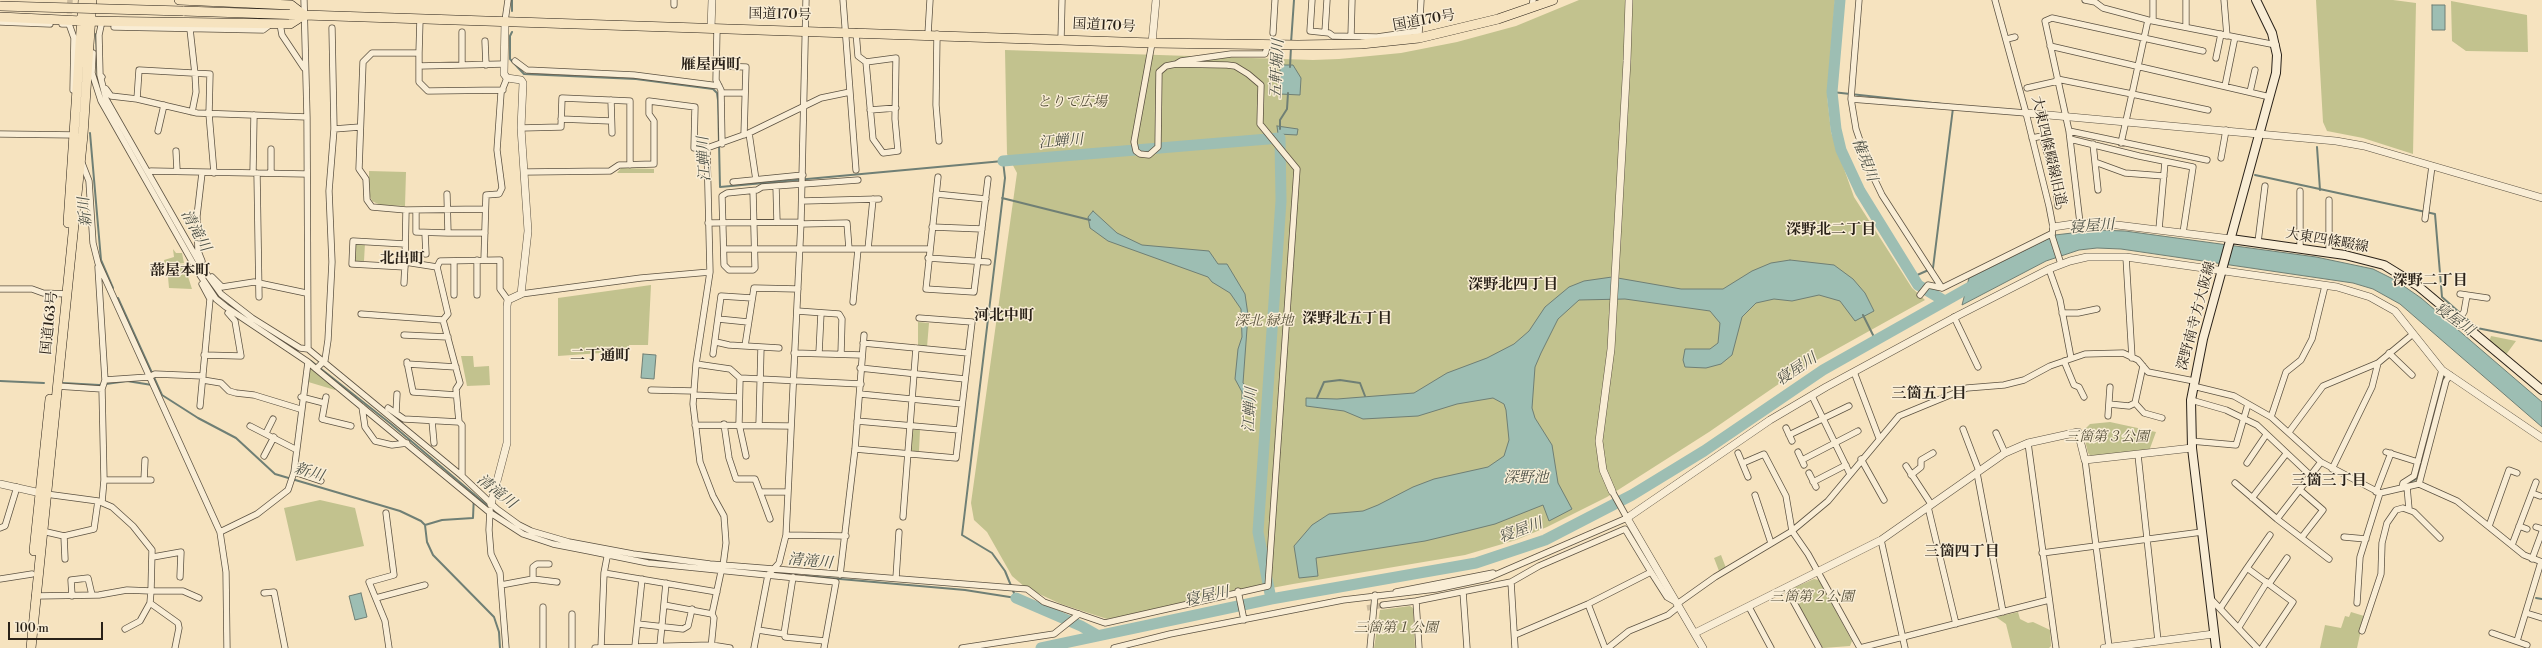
<!DOCTYPE html>
<html>
<head>
<meta charset="utf-8">
<style>
  body { margin:0 }
  #map { position:relative; width:2542px; height:648px; overflow:hidden; background:#f6e3bf; font-family:"Libre Bodoni",serif }
  canvas { display:block }
  .scale { position:absolute; left:8px; top:622px; width:95px; height:18px; box-sizing:border-box; border:2px solid #292118; border-top:0; padding-left:5px; font-size:12px; line-height:14px; white-space:nowrap; color:#292118; -webkit-text-stroke:3px #f9edd5; paint-order:stroke }
</style>
</head>
<body>
<div id="map">
<canvas width="2542" height="648"></canvas>
<div class="scale">100 m</div>
</div>
<script>
const ctx = document.querySelector('canvas').getContext('2d');
ctx.lineJoin = 'round';
function paint(path, color) {
  ctx.fillStyle = color;
  ctx.fill(path, 'evenodd');
}
function poly(rows) {
  const path = new Path2D();
  for (const r of rows) {
    path.moveTo(r[0], r[1]);
    for (let i = 2; i < r.length; i += 2) path.lineTo(r[i], r[i + 1]);
  }
  return path;
}
function trace(path, color, width, dash) {
  ctx.strokeStyle = color;
  ctx.lineWidth = width;
  ctx.lineCap = dash ? 'butt' : 'round';
  ctx.setLineDash(dash || []);
  ctx.stroke(path);
}
function drawText(font, color, halo, rows, align = 'center') {
  ctx.font = font + ' "Libre Bodoni","Noto Serif JP",serif';
  ctx.lineWidth = 3;
  ctx.setLineDash([]);
  ctx.textBaseline = 'middle';
  ctx.strokeStyle = halo;
  ctx.fillStyle = color;
  for (const [text, x, y, turn = 0] of rows) {
    ctx.save();
    ctx.translate(x, y);
    ctx.rotate((+turn || 0) * Math.PI / 180);
    ctx.textAlign = isNaN(turn) ? turn : align;
    if (halo) ctx.strokeText(text, 0, 0);
    ctx.fillText(text, 0, 0);
    ctx.restore();
  }
}
paint(poly([
  [1579,0,1835,0,1827,95,1831,132,1854,197,1912,288,1925,300,1799,370,1709,432,1607,497,1547,527,1516,540,1465,555,1293,584,1107,619,1061,604,1026,588,1012,576,987,532,974,520,971,503,1017,173,1007,154,1005,50,1313,60,1339,59,1401,53,1457,42,1516,26],
  [2316,0,2393,0,2416,3,2413,154,2363,138,2327,131,2323,122],
  [2451,1,2527,15,2528,52,2466,51,2452,41],
  [621,168,654,169,654,173,617,173],
  [369,171,406,172,405,206,380,205,372,201,369,194],
  [356,243,365,243,364,261,355,261],
  [173,249,176,253,182,253,184,263,165,265,164,260,174,257],
  [184,264,192,289,169,288,167,266],
  [651,285,648,345,629,345,629,351,558,356,558,298],
  [918,322,929,323,927,347,918,347],
  [2491,336,2516,341,2505,356,2489,342],
  [461,356,473,356,474,367,489,366,490,385,467,386],
  [312,369,335,388,335,390,305,381,308,370],
  [2110,422,2156,432,2149,451,2091,456,2088,453,2083,431,2090,424],
  [911,430,920,430,919,451,910,451],
  [320,500,355,508,364,546,296,561,284,508],
  [1721,555,1726,568,1719,571,1714,558],
  [1814,579,1819,580,1852,641,1850,646,1823,648,1792,593,1793,588],
  [1410,606,1413,608,1415,648,1374,648,1380,610],
  [2018,612,2020,619,2028,623,2033,622,2050,630,2051,646,2049,648,2012,648,2006,624,1996,617],
  [2351,612,2364,616,2357,648,2320,648,2325,625,2341,628,2345,616,2349,617]
]), '#c2c28e');
const water = poly([
  [2432,5,2445,5,2445,30,2432,30,2432,5],
  [1280,65,1293,65,1301,78,1300,95,1280,94,1280,65],
  [1277,126,1298,129,1297,135,1278,134,1277,126],
  [1093,211,1117,233,1142,245,1209,251,1218,264,1227,264,1245,294,1248,315,1243,383,1253,392,1252,402,1242,401,1242,392,1235,379,1238,349,1242,337,1241,309,1230,293,1212,282,1208,277,1108,241,1090,228,1088,217,1093,211],
  [2098,230,2125,231,2316,257,2373,269,2395,280,2421,298,2542,402,2542,427,2400,304,2373,289,2353,283,2121,249,2097,248,2079,250,2046,261,1962,305,1969,278,2055,235,2098,230],
  [1790,260,1834,265,1853,279,1865,293,1874,311,1855,321,1840,301,1819,295,1792,301,1774,299,1756,303,1742,317,1732,355,1721,364,1706,368,1685,367,1683,360,1685,349,1710,349,1718,343,1720,323,1710,311,1625,299,1579,300,1558,319,1541,353,1535,367,1532,408,1535,418,1552,445,1558,483,1572,509,1549,521,1543,505,1495,524,1467,531,1425,541,1316,558,1318,576,1299,578,1294,546,1312,525,1329,514,1363,511,1378,505,1413,487,1434,479,1488,467,1504,456,1509,440,1506,410,1504,404,1493,398,1457,404,1418,416,1363,419,1344,411,1306,406,1306,398,1337,399,1414,393,1447,373,1487,358,1514,344,1529,331,1545,307,1569,287,1584,281,1612,277,1681,289,1723,289,1752,271,1771,263,1790,260],
  [643,354,656,355,654,379,641,378,643,354],
  [361,593,367,617,355,620,349,596,361,593]
]);
paint(water, '#9dbeb3');
trace(water, '#6f7f75', 1);
trace(poly([
  [512,0,512,11],
  [512,32,510,36,510,59,524,74,636,79,713,89,717,93,718,100,720,187,1003,161,1005,178,962,535,992,553,1005,571,1016,598,965,590,806,576],
  [96,34,98,83],
  [1291,43,1294,0],
  [1290,67,1291,47],
  [1832,92,1942,104],
  [1280,129,1280,120,1287,109,1288,93],
  [90,133,101,260,113,288],
  [2317,147,2320,190],
  [2255,175,2435,214,2442,297,2477,328,2542,341],
  [1002,198,1090,220],
  [184,241,211,286,233,308],
  [1915,276,1933,268,1953,108],
  [118,298,162,395,198,418,236,438,275,474,400,511,421,521,425,525,427,542,433,555,494,617,499,632,500,648],
  [1863,315,1875,339],
  [311,361,391,424,495,512,514,525],
  [0,381,44,383],
  [63,383,99,385,127,381,152,385],
  [1317,398,1324,382,1340,380,1360,383,1365,396],
  [2408,483,2416,479,2444,376],
  [425,525,442,520,473,518,474,494],
  [518,528,528,533],
  [643,559,661,562],
  [2536,598,2542,599]
]), '#6f7f75', 2);
trace(poly([
  [1840,0,1832,92,1836,129,1841,150,1860,191,1918,285,1943,300],
  [1003,161,1280,138,1281,201,1258,532,1271,599],
  [1016,598,1081,626,1097,635],
  [1041,648,1271,599,1476,563,1545,540,1632,495,1704,451,1823,370,1979,282]
]), '#9dbeb3', 11);
trace(poly([
  [69,22,70,0],
  [1367,608,1383,605]
]), '#cdbc9e', 5.5, [5.5, 3]);
const minor = poly([
  [304,0,307,117,308,349],
  [843,0,856,170],
  [1312,0,1310,31,1329,33,1333,36,1377,37,1419,31],
  [1859,0,1851,99,1856,129,1870,170,1882,195,1942,288],
  [1995,0,2026,113,2049,206,2053,227,2052,236,2061,264],
  [2085,0,2095,2,2103,8,2148,20,2276,45],
  [2153,0,2153,21],
  [2186,0,2186,27],
  [2224,0,2227,36],
  [674,5,674,0],
  [1532,8,1533,0],
  [420,19,419,53,372,53,363,62,359,169,366,179,367,200,372,207,406,210,405,262,437,267],
  [505,21,508,0],
  [0,22,50,24],
  [62,24,69,24,74,38,73,90],
  [280,24,282,35,304,68],
  [114,27,263,30,271,24],
  [717,28,716,80,721,90,722,144],
  [190,29,195,74,196,92,192,112],
  [462,32,462,65],
  [856,32,858,56,866,62,873,139,883,153,898,151,895,119,896,58,866,62],
  [1325,32,1327,0],
  [1273,33,1275,0],
  [928,34,930,0],
  [937,34,936,105,939,141],
  [1419,34,1421,0],
  [1351,36,1352,0],
  [1061,39,1062,0],
  [2007,39,2015,37],
  [485,41,486,65],
  [2050,46,2270,97],
  [93,53,92,73,101,101,198,272,216,299,226,307,308,362],
  [419,53,419,82,428,91,503,90],
  [2216,58,2221,34],
  [515,61,527,70,634,75,719,86],
  [1176,64,1181,61,1231,54,1265,54,1268,44],
  [419,66,504,64],
  [716,66,746,67,744,135],
  [100,75,106,99,203,269,221,294,252,318,300,348,308,349,462,476,497,509,519,525,531,531,569,542,633,554,710,564,1027,589,1044,602,1105,623,1268,586,1297,169,1260,124,1261,85,1248,74,1235,66,1227,65,1176,64,1166,66,1159,72,1158,147,1149,155,1140,154,1136,151,1134,142,1152,43],
  [102,77,100,75,99,35,102,21],
  [2057,79,2132,94,2148,20],
  [2225,86,2235,37],
  [2027,88,2058,81],
  [106,89,111,96,137,99,197,113,307,117],
  [2250,92,2255,70],
  [721,93,745,93],
  [137,99,139,70,210,74,209,114,214,173],
  [1851,99,2026,113],
  [611,100,612,133],
  [870,110,896,108],
  [561,119,611,121],
  [521,128,561,127,562,98,630,101,630,165],
  [334,129,360,127],
  [158,131,164,105],
  [2069,131,2207,160],
  [749,133,756,180],
  [0,134,76,135],
  [2032,138,2042,136,2054,176,2058,206],
  [2070,139,2139,156,2193,167,2183,233],
  [2121,143,2132,94,2208,110],
  [2093,144,2098,190],
  [271,149,271,173],
  [176,151,177,170],
  [2221,158,2226,130],
  [2095,162,2125,173,2164,176],
  [82,163,89,181,93,243,98,263,220,532,226,572,227,648],
  [151,171,306,174],
  [526,172,610,171,619,165,654,164,654,121,649,114,649,101,695,107,694,148,707,148],
  [253,173,254,115],
  [257,173,259,297],
  [938,177,926,289,974,292,988,179],
  [733,182,803,175],
  [776,186,777,222],
  [753,191,755,268,753,270,729,270,724,265,722,196,727,193,757,190,762,187,858,180],
  [2300,191,2300,248],
  [447,194,448,233,485,233],
  [936,194,986,199],
  [2329,200,2329,252],
  [802,201,879,199],
  [406,210,485,209],
  [416,210,416,232,448,233],
  [2425,219,2432,166],
  [708,223,801,222],
  [2080,223,2069,131,2045,21,2052,18,2203,51],
  [801,224,847,223,849,249],
  [932,227,982,229],
  [2159,229,2165,162],
  [425,233,426,254],
  [2258,242,2265,186],
  [724,249,929,249],
  [868,249,873,199],
  [2126,257,2132,358],
  [928,258,988,262],
  [484,260,486,195,499,194,502,188,497,150,501,93,507,78],
  [202,261,198,251,197,216,202,173],
  [454,261,454,295],
  [98,267,105,380,102,389,104,480,102,502],
  [405,267,352,264,353,241,405,244],
  [2049,269,2060,300,2071,358],
  [710,272,707,148,749,133,821,98,850,92],
  [212,277,222,287,254,282,306,293],
  [404,283,405,265],
  [0,289,32,289,43,293,67,294],
  [521,294,641,278,710,272,696,364,693,404,700,462,713,496,724,516,726,543,723,566],
  [2460,294,2487,298],
  [477,295,477,260],
  [1920,295,1928,285,1942,288,2051,234],
  [853,302,858,249],
  [797,311,839,314,842,319,841,354],
  [2062,313,2078,313,2097,309],
  [361,314,443,320],
  [1954,317,1978,367],
  [718,319,748,322],
  [443,320,448,314,437,267,440,261,500,260,500,289,508,300],
  [443,320,460,383,456,389,459,422,462,425,462,476],
  [2458,320,2464,312,2467,295],
  [404,335,448,337],
  [716,342,729,345,779,348],
  [863,343,968,353],
  [745,346,754,288,798,289],
  [794,353,862,355],
  [819,353,821,313],
  [2389,353,2412,375],
  [713,354,721,296,752,298],
  [204,355,241,356,235,321,228,313],
  [2064,361,2074,385,2079,387,2084,397],
  [407,362,413,392,456,395],
  [407,364,456,367],
  [696,364,730,369,740,378,739,424,746,456],
  [2143,366,2135,403,2144,413,2162,418],
  [860,368,965,379],
  [316,369,489,512,523,534,553,544,589,551],
  [1854,372,1879,438],
  [740,378,861,384],
  [105,380,149,377,155,374,203,376],
  [203,380,221,383,229,391,236,393,254,395,300,409],
  [57,386,102,389],
  [2193,386,2234,396,2271,417,2321,462,2380,493,2419,484,2457,501,2524,555,2542,562],
  [651,390,694,391],
  [860,394,962,404],
  [694,395,739,397],
  [1812,396,1850,474],
  [301,397,324,403],
  [326,397,322,419,351,426],
  [2191,400,2226,410,2257,425,2310,475],
  [2109,404,2129,406,2135,403],
  [200,406,210,299,202,284],
  [362,407,365,427,375,441,392,445,407,443],
  [388,408,404,419,459,422],
  [396,413,397,394],
  [2108,416,2110,387],
  [2271,417,2286,372,2301,360,2312,339,2325,286],
  [432,421,434,443],
  [857,421,959,430],
  [724,424,729,458,736,479,755,479,760,492,788,492],
  [695,425,790,426],
  [759,425,761,347],
  [250,426,295,449],
  [1786,428,1792,441],
  [1963,429,1979,471],
  [2289,432,2323,386,2378,363],
  [266,433,273,419],
  [1996,433,2005,453],
  [1789,435,1849,406],
  [2191,441,2236,445,2248,404],
  [2028,443,2056,648],
  [855,449,956,458,972,322,919,318],
  [1798,452,1804,465],
  [2386,452,2418,462],
  [1738,453,1748,477],
  [2138,455,2158,641],
  [264,456,274,437],
  [1861,459,1884,500],
  [1802,460,1858,431],
  [2085,460,2109,647],
  [2321,462,2277,519,2329,559],
  [1743,463,1764,454,1786,496,1792,531,1808,554,1860,648],
  [2247,463,2266,435],
  [1906,466,1931,504],
  [2332,469,2372,387,2378,363,2413,334],
  [1809,473,1816,487],
  [1977,473,2003,612],
  [1911,475,1921,467,1921,460,1933,453],
  [104,480,151,480],
  [144,480,145,460],
  [321,481,294,472,308,362,316,369,325,360,328,340,332,262,329,191,334,129,332,28],
  [1813,482,1846,465],
  [2235,483,2277,519],
  [2419,484,2446,381,2450,375],
  [2407,487,2409,509],
  [2402,488,2403,483,2414,476,2442,370],
  [2300,490,2323,510,2302,537],
  [760,492,770,519],
  [2376,492,2391,453],
  [2532,493,2540,496],
  [46,494,98,501,112,507,133,526,152,550,151,591,183,591,199,598],
  [1755,495,1771,543],
  [2252,498,2286,454],
  [1928,507,1956,624],
  [490,510,489,530,491,554,500,573,506,648],
  [386,513,394,575,369,582,385,621,389,648],
  [903,517,916,348],
  [2489,526,2509,470,2517,473],
  [2519,526,2527,529],
  [2536,527,2542,529],
  [0,528,5,526,17,487],
  [42,531,64,536],
  [220,532,257,514,288,490,294,472],
  [786,535,846,536],
  [2344,537,2366,539],
  [1881,540,1905,648],
  [2512,545,2536,482],
  [590,548,589,551,648,563,836,582,824,648],
  [2042,553,2202,532],
  [153,557,181,552,180,577],
  [65,559,64,536,94,529,98,501],
  [2532,559,2542,532],
  [2247,568,2270,535],
  [604,573,717,592],
  [840,575,855,449,864,335],
  [896,578,899,532],
  [0,579,32,574],
  [533,579,533,567,537,564,549,564],
  [1511,582,1515,648],
  [2269,584,2287,558],
  [501,585,533,579,557,582],
  [1786,588,1819,648],
  [1238,591,1244,620],
  [1396,592,1493,573],
  [1463,592,1467,648],
  [264,593,274,592,285,648],
  [35,596,99,595,127,590,151,591,150,603,140,621,125,629],
  [72,596,71,580,88,578,92,595],
  [376,598,425,585],
  [2210,598,2257,648],
  [1416,601,1419,648],
  [150,603,178,623,179,628,175,648],
  [2357,603,2360,557,2380,493],
  [1588,604,1605,648],
  [1677,604,1715,577,1792,531,1828,501,1899,416,1967,388,2004,385,2024,380,2050,366,2085,354,2123,353,2138,360,2148,372,2194,381],
  [664,605,712,614],
  [1383,605,1416,601,1511,582,1539,566,1625,529,1651,572],
  [1749,607,1771,648],
  [2221,607,2247,568,2293,602,2262,648],
  [2526,613,2542,618],
  [638,624,683,629,688,626,692,609],
  [2239,627,2267,582],
  [758,630,784,634,785,637,825,641],
  [2362,631,2381,574,2382,543,2387,523,2396,510,2403,508,2414,512,2440,538],
  [2492,633,2527,645],
  [784,634,793,577],
  [1515,635,1588,604,1651,572,1667,597,1674,601],
  [2517,641,2541,562],
  [660,645,666,583],
  [635,646,642,579],
  [543,648,543,607],
  [572,648,572,614],
  [595,648,711,645,730,648],
  [601,648,604,573,608,552],
  [711,648,714,618,712,614,721,572],
  [754,648,768,575,779,563,786,535,801,222,806,0],
  [962,648,1054,634,1079,614],
  [1114,648,1170,634,1343,600,1436,589,1488,578,1627,518,1612,491],
  [1370,648,1375,595],
  [1608,648,1629,631,1668,615,1678,607],
  [1860,648,2049,600]
]);
const tertiary = poly([
  [711,28,712,0],
  [1152,43,1156,0],
  [2026,113,2336,141,2364,146,2542,198],
  [2053,227,2080,223,2117,225,2231,239],
  [0,484,45,494],
  [1612,491,1603,470,1599,441,1611,349,1627,61,1629,0],
  [491,504,507,443,507,306,508,300,521,294,528,231,521,128,523,83,521,80,507,78,504,74,505,21],
  [1695,633,1881,540,2005,453,2028,443,2078,432,2085,460,2192,448],
  [1703,648,1627,518,1770,420,1826,387,1959,315,2049,269,2070,261,2087,257,2126,257,2337,287,2370,297,2395,311,2442,370,2542,438],
  [2104,648,2214,634]
]);
const secondary = poly([
  [2231,239,2345,255,2384,265,2418,286,2542,390],
  [2216,648,2192,448,2191,400,2203,339,2276,73,2277,55,2272,33,2256,0]
]);
const trunk = poly([
  [183,11,1152,43,1298,45,1361,44,1419,38,1498,19,1553,0],
  [0,17,82,21,290,24,304,15,291,5,179,0],
  [68,223,83,0],
  [34,551,50,399],
  [31,648,83,135,92,0]
]);
trace(minor, '#5c5242', 7);
trace(tertiary, '#5c5242', 8);
trace(secondary, '#292118', 10);
trace(trunk, '#292118', 10);
trace(minor, '#f9edd5', 5.5);
trace(tertiary, '#f9edd5', 7);
trace(secondary, '#f9edd5', 8);
trace(trunk, '#f6e3bf', 9);
const trunkBridge = poly([
  [0,6,183,11]
]);
trace(trunkBridge, '#292118', 10, []);
trace(trunkBridge, '#f6e3bf', 9);
drawText('14px', '#292118', '#f9edd5', [
  ["国道170号",780,15,1],
  ["国道170号",1424,21,-10],
  ["国道170号",1104,26,3],
  ["大東四條畷線旧道",2048,151,77],
  ["大東四條畷線",2327,241,10],
  ["深野南寺方大阪線",2197,316,-75],
  ["国道163号",50,323,-84]
]);
drawText('italic 14px', '#57513b', '#f9edd5', [
  ["とりで広場",1072,103],
  ["深北 緑地",1264,322],
  ["三箇第３公園",2107,438],
  ["三箇第２公園",1812,598],
  ["三箇第１公園",1396,629]
]);
drawText('bold 15px', '#292118', '#f9edd5', [
  ["雁屋西町",711,65],
  ["深野北二丁目",1831,230],
  ["北出町",402,259],
  ["蔀屋本町",180,271],
  ["深野二丁目",2430,281],
  ["深野北四丁目",1513,285],
  ["河北中町",1004,316],
  ["深野北五丁目",1347,319],
  ["二丁通町",600,356],
  ["三箇五丁目",1929,394],
  ["三箇三丁目",2329,481],
  ["三箇四丁目",1962,552]
]);
drawText('italic 15px', '#4c5046', '#f9edd5', [
  ["五軒堀川",1278,69,-87],
  ["江蝉川",1061,142,-5],
  ["江蝉川",705,159,-93],
  ["権現川",1864,160,69],
  ["新川",86,212,-95],
  ["寝屋川",2092,227,-4],
  ["清滝川",195,231,61],
  ["寝屋川",2454,320,36],
  ["寝屋川",1797,370,-34],
  ["江蝉川",1251,410,-86],
  ["新川",309,473,16],
  ["深野池",1526,478],
  ["清滝川",496,492,38],
  ["寝屋川",1521,531,-20],
  ["清滝川",810,562,5],
  ["寝屋川",1207,597,-12]
]);
</script>
</body>
</html>
